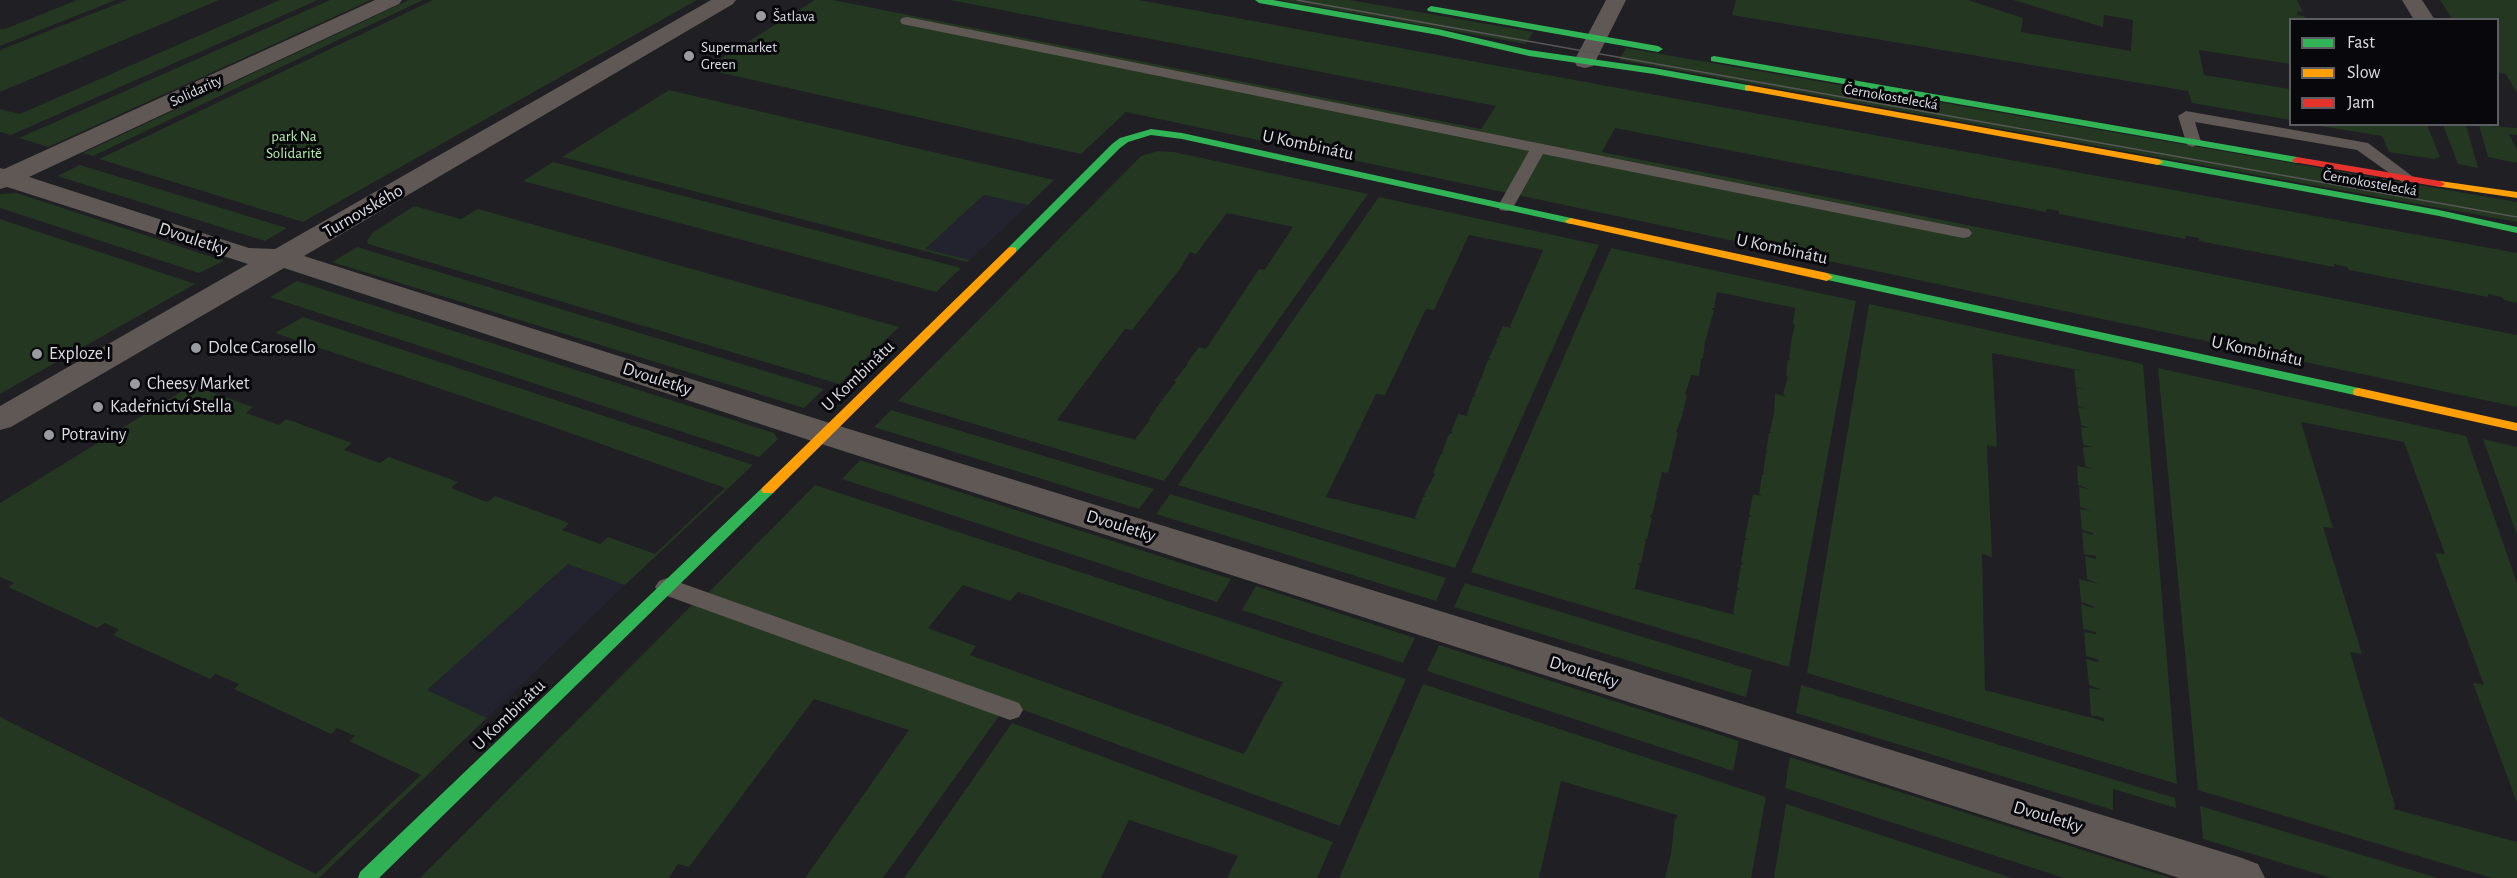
<!DOCTYPE html>
<html>
<head>
<meta charset="utf-8">
<style>
  body { margin:0 }
  #map { position:relative; width:2517px; height:878px; overflow:hidden; background:#1f1f24; font-family:"Alegreya Sans",sans-serif }
  canvas { display:block }
  .legend { position:absolute; left:2289px; top:18px; width:210px; height:108px; box-sizing:border-box; background:#08080c; border:2px solid #5d5e62; margin:0; padding:8px 10px; list-style:none; font-size:18px; color:#dddee4 }
  .legend li { display:flex; align-items:center; gap:12px; height:30px }
  .legend b { width:30px; border:2px solid #5d5e62 }
</style>
</head>
<body>
<div id="map">
<canvas width="2517" height="878"></canvas>
<ul class="legend">
<li><b style="height:8px;background:#30b455"></b>Fast</li>
<li><b style="height:8px;background:#ff9f0a"></b>Slow</li>
<li><b style="height:8px;background:#e5322d"></b>Jam</li>
</ul>
</div>
<script>
const ctx = document.querySelector('canvas').getContext('2d');
ctx.lineJoin = 'round';
function paint(path, color) {
  ctx.fillStyle = color;
  ctx.fill(path, 'evenodd');
}
function poly(rows) {
  const path = new Path2D();
  for (const r of rows) {
    path.moveTo(r[0], r[1]);
    for (let i = 2; i < r.length; i += 2) path.lineTo(r[i], r[i + 1]);
  }
  return path;
}
function trace(path, color, width, dash) {
  ctx.strokeStyle = color;
  ctx.lineWidth = width;
  ctx.lineCap = dash ? 'butt' : 'round';
  ctx.setLineDash(dash || []);
  ctx.stroke(path);
}
function drawText(font, color, halo, rows, align = 'center') {
  ctx.font = font + ' "Alegreya Sans",sans-serif';
  ctx.lineWidth = 6;
  ctx.setLineDash([]);
  ctx.textBaseline = 'middle';
  ctx.strokeStyle = halo;
  ctx.fillStyle = color;
  for (const [text, x, y, turn = 0] of rows) {
    ctx.save();
    ctx.translate(x, y);
    ctx.rotate((+turn || 0) * Math.PI / 180);
    ctx.textAlign = isNaN(turn) ? turn : align;
    if (halo) ctx.strokeText(text, 0, 0);
    ctx.fillText(text, 0, 0);
    ctx.restore();
  }
}
paint(poly([
  [984,195,1028,205,970,260,925,249],
  [568,564,625,585,487,718,426,690]
]), '#22232f');
paint(poly([
  [77,0,116,0,0,46,0,29,5,29],
  [127,0,219,0,0,92,0,50],
  [280,0,318,0,11,135,0,132,0,109,20,114],
  [330,0,371,0,48,147,19,138],
  [409,0,423,0,93,156,83,153],
  [433,0,697,0,303,222,99,159],
  [815,0,833,0,1481,129,1496,106,950,0,1139,0,2517,253,2517,303,2504,300,2502,297,2488,294,2488,297,2349,270,2347,267,2334,264,2334,267,2199,241,2199,238,2186,236,2185,239,2059,214,2059,211,2047,209,2046,212,1615,128,1602,152,2517,335,2517,407,1126,112,1081,154,704,69],
  [1280,0,1350,0,1533,32,1526,44],
  [1736,0,1968,0,2023,18,2021,32,2131,51,2133,20,2104,15,2103,27,2013,0,2297,0,2303,12,2297,11,2298,15,2304,16,2306,19,2290,20,2290,64,2199,50,2204,75,2290,89,2290,120,2192,103,2188,91,1732,15],
  [2440,0,2517,0,2517,93,2506,74,2498,73,2498,20,2452,19],
  [1626,48,2517,202,2517,222,1619,60],
  [669,90,950,156,1054,180,1028,205,984,195,925,249,970,260,967,262,562,157],
  [2314,125,2427,125,2440,157,2433,159,2389,152,2382,136],
  [2443,125,2466,125,2478,168,2458,164],
  [2479,125,2517,128,2517,135,2509,134,2517,150,2517,163,2488,157],
  [1158,151,1174,152,1368,194,1164,481,898,401,1141,156],
  [1227,213,1293,227,1265,269,1267,270,1259,269,1206,349,1199,347,1187,363,1188,364,1174,381,1176,382,1162,400,1163,402,1161,401,1149,419,1150,420,1135,439,1137,440,1057,420,1125,329,1132,330,1180,269,1190,252,1196,254],
  [553,162,961,268,936,292,523,181],
  [80,165,287,228,265,241,57,176],
  [17,193,224,261,199,273,0,208,0,194],
  [1379,197,1599,245,1455,568,1178,485],
  [1469,235,1543,250,1510,326,1512,328,1503,326,1496,341,1498,343,1496,343,1489,358,1491,360,1488,360,1482,376,1483,378,1481,378,1474,395,1476,396,1473,397,1467,414,1468,416,1458,414,1451,432,1453,433,1449,434,1442,452,1444,453,1441,454,1433,473,1435,474,1424,495,1426,497,1423,497,1415,517,1416,519,1326,497,1376,394,1385,395,1426,309,1434,310],
  [414,206,461,219,478,209,899,327,839,384,368,244,367,241,372,233],
  [0,219,130,262,195,284,0,394],
  [357,247,824,389,804,408,332,262],
  [1611,248,1856,301,1789,667,1471,572],
  [1717,292,1795,308,1793,324,1795,325,1791,341,1793,342,1791,342,1789,358,1791,359,1788,360,1786,376,1788,377,1783,394,1786,396,1775,394,1774,413,1770,431,1771,433,1769,433,1766,452,1768,452,1766,453,1763,473,1765,473,1762,475,1759,494,1762,496,1753,494,1749,515,1752,516,1749,517,1745,538,1748,540,1745,540,1741,562,1744,563,1741,565,1737,587,1740,589,1737,590,1733,613,1735,615,1632,588,1635,588,1640,565,1638,563,1641,563,1646,541,1644,539,1647,539,1652,518,1649,516,1652,515,1657,495,1655,493,1657,493,1662,473,1660,472,1668,473,1673,453,1671,452,1673,452,1678,433,1676,432,1683,414,1681,412,1683,412,1687,395,1685,394,1691,376,1690,375,1699,376,1701,359,1703,358,1705,342,1714,310,1711,308,1714,308],
  [297,281,774,433,778,439,759,457,270,297],
  [1869,304,2143,364,2177,784,1807,673],
  [1992,353,2083,371,2074,370,2076,387,2085,389,2076,388,2078,406,2088,409,2078,407,2081,425,2090,428,2081,427,2083,445,2093,447,2083,447,2085,466,2095,469,2077,466,2078,485,2089,489,2079,487,2080,507,2091,511,2080,509,2082,530,2093,533,2093,535,2082,532,2084,554,2096,556,2096,559,2085,556,2087,579,2099,584,2079,579,2081,602,2093,606,2093,608,2081,604,2083,629,2096,632,2096,634,2084,632,2086,656,2099,660,2098,662,2086,659,2089,685,2102,690,2089,688,2091,715,2104,718,2104,721,1985,690,1982,554,1992,557,1987,445,1997,447],
  [303,317,753,465,625,585,568,564,427,690,487,718,319,878,0,878,0,717,316,874,421,775,349,741,355,736,337,728,331,734,234,689,239,684,216,674,210,679,113,635,119,630,105,623,97,628,8,587,14,583,0,577,0,503,192,385,253,407,246,413,279,425,286,419,352,443,344,450,380,463,389,457,458,482,451,488,487,502,495,496,569,523,562,530,600,544,608,537,655,554,725,488,539,422,275,333],
  [2158,368,2466,436,2517,583,2517,803,2473,683,2484,685,2435,553,2445,554,2404,442,2301,422,2333,528,2323,527,2362,654,2350,652,2395,806,2394,809,2517,842,2517,878,2492,878,2198,790],
  [891,410,1154,489,1139,509,874,427],
  [2483,439,2517,447,2517,535],
  [860,460,1231,579,1217,602,842,479],
  [815,485,1406,679,1340,826,707,594],
  [963,585,1010,601,1018,592,1283,682,1244,754,970,655,976,646,928,628],
  [1170,494,1446,578,1436,601,1156,514],
  [1465,583,1752,670,1746,697,1454,607],
  [1256,586,1415,638,1403,663,1242,610],
  [692,605,1002,712,883,878,805,878,909,730,814,699,689,867,678,864,669,878,420,878],
  [1439,645,1739,741,1733,771,1427,671],
  [1423,684,1766,797,1751,878,1665,878,1671,854,1675,818,1677,819,1677,815,1561,781,1539,878,1339,878],
  [1801,685,2175,798,2176,808,2113,789,2113,810,1796,713],
  [1012,723,1333,842,1317,878,1227,878,1238,856,1129,820,1101,878,904,878],
  [1790,757,2171,878,2064,878,1785,788],
  [1786,804,2012,878,1774,878],
  [2200,806,2438,878,2331,878,2203,839]
]), '#233721');
paint(poly([
  [907,17,1963,228,1969,229,1972,233,1969,237,1963,238,1543,154,1514,206,1512,210,1506,211,1500,210,1498,206,1529,151,902,24,900,21,902,18,907,17],
  [2186,111,2368,143,2416,179,2414,182,2402,182,2357,150,2195,122,2201,142,2193,147,2187,145,2178,116,2186,111],
  [667,578,1019,703,1023,710,1019,717,1010,720,659,593,655,587,659,581,667,578]
]), '#5f5854');
paint(poly([
  [375,0,402,0,399,4,29,177,249,248,275,249,711,0,736,0,733,4,304,256,836,425,2242,858,2258,864,2265,878,2179,878,812,441,284,268,11,427,0,430,0,406,248,264,7,187,0,189,0,168,4,169,375,0],
  [1606,0,1626,0,1593,66,1585,68,1577,66,1574,61,1606,0],
  [2402,0,2422,0,2435,20,2414,20,2402,0]
]), '#5f5854');
paint(poly([
  [1255,0,1273,0,1438,29,1529,50,1654,68,1748,85,1753,88,1748,91,1654,74,1529,56,1438,35,1259,3,1255,0],
  [1431,6,1658,46,1663,49,1658,52,1428,11,1427,9,1431,6],
  [1714,56,2297,157,2302,160,2297,163,1711,61,1711,57,1714,56],
  [1151,129,1182,133,1571,218,1577,221,1571,224,1182,139,1151,135,1128,142,1120,148,1016,252,1008,252,1008,248,1112,144,1120,138,1151,129],
  [2158,159,2439,210,2517,227,2517,233,2439,216,2154,164,2153,162,2158,159],
  [1827,273,2359,388,2365,392,2359,396,1823,279,1821,277,1823,275,1827,273],
  [768,485,773,487,775,490,773,493,379,878,358,878,360,872,763,487,768,485]
]), '#30b455');
paint(poly([
  [1748,85,2158,159,2163,162,2158,165,1745,90,1745,86,1748,85],
  [2440,181,2517,192,2517,198,2436,186,2435,184,2440,181],
  [1571,218,1827,273,1833,277,1827,281,1567,223,1565,221,1571,218],
  [1012,247,1016,248,1016,252,773,493,763,493,761,490,763,487,1008,248,1012,247],
  [2359,388,2517,423,2517,431,2354,395,2353,392,2354,389,2359,388]
]), '#ff9f0a');
paint(poly([
  [2297,157,2440,181,2445,184,2440,187,2293,162,2292,160,2297,157]
]), '#e5322d');
trace(poly([
  [1297,0,2517,217]
]), '#595657', 1.5);
for (const [x, y, r, color] of [
  [761,16,6,"#9a9ba1"],
  [689,56,6,"#9a9ba1"],
  [196,348,6,"#9a9ba1"],
  [37,354,6,"#9a9ba1"],
  [135,384,6,"#9a9ba1"],
  [98,407,6,"#9a9ba1"],
  [49,435,6,"#9a9ba1"]
]) {
  const dot = new Path2D();
  dot.arc(x, y, r, 0, 2 * Math.PI);
  ctx.fillStyle = color;
  ctx.fill(dot);
  trace(dot, '#08080c', 2);
}
drawText('15px', '#dddee4', '#08080c', [
  ["Šatlava",773,16],
  ["Supermarket",701,47],
  ["Green",701,64]
], 'left');
drawText('15px', '#dddee4', '#08080c', [
  ["Solidarity",196,91,-25],
  ["Černokostelecká",1891,97,10],
  ["Černokostelecká",2370,183,10]
]);
drawText('15px', '#b5f1ad', '#08080c', [
  ["park Na",294,136],
  ["Solidaritě",294,153]
]);
drawText('18px', '#dddee4', '#08080c', [
  ["U Kombinátu",1308,145,12],
  ["Turnovského",363,211,-30],
  ["Dvouletky",193,239,18],
  ["U Kombinátu",1782,249,12],
  ["U Kombinátu",2257,351,12],
  ["U Kombinátu",858,376,-44],
  ["Dvouletky",657,379,18],
  ["Dvouletky",1121,526,17],
  ["Dvouletky",1584,672,17],
  ["U Kombinátu",509,715,-44],
  ["Dvouletky",2048,817,17]
]);
drawText('18px', '#dddee4', '#08080c', [
  ["Dolce Carosello",208,348],
  ["Exploze I",49,354],
  ["Cheesy Market",147,384],
  ["Kadeřnictví Stella",110,407],
  ["Potraviny",61,435]
], 'left');
</script>
</body>
</html>
